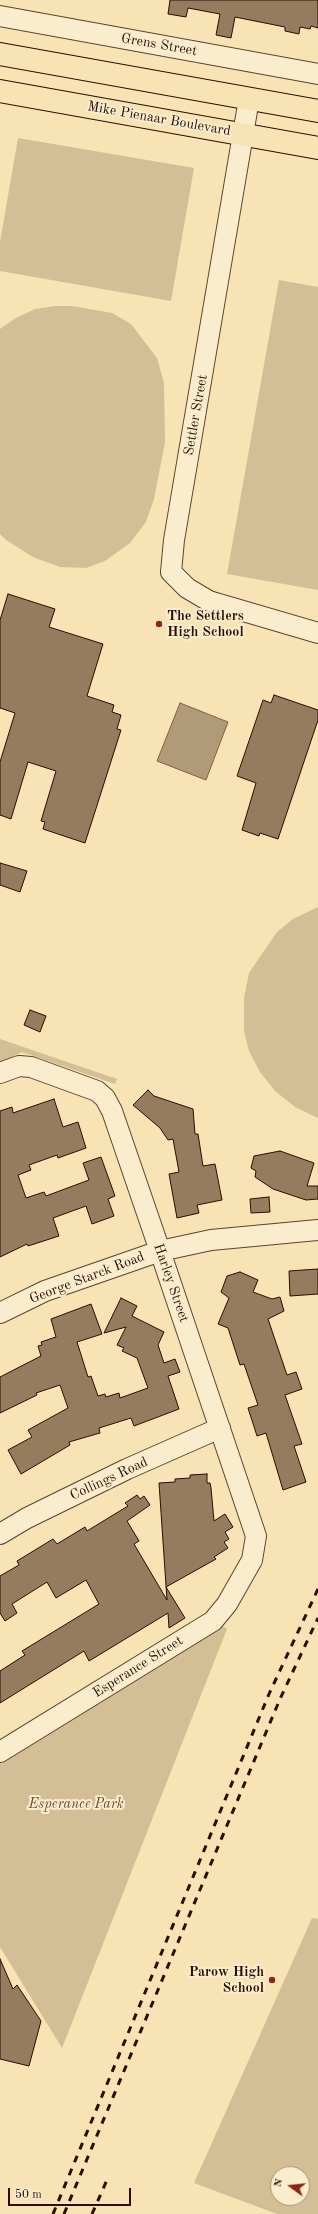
<!DOCTYPE html>
<html>
<head>
<meta charset="utf-8">
<style>
  body { margin:0 }
  #map { position:relative; width:318px; height:2214px; overflow:hidden; background:#f7e3b4; font-family:"Old Standard TT",serif }
  canvas { display:block }
  .north { position:absolute; left:270px; top:2166px; width:40px; height:40px; box-sizing:border-box; background:#faedce; border:1px solid #a7937c; border-radius:50%; rotate:285deg; font-size:11px; font-weight:700; line-height:16px; text-align:center; color:#2a0c00 }
  .north::after { content:''; display:block; margin:auto; width:14px; height:18px; background:#8f2418; clip-path:polygon(50% 0,100% 100%,50% 72%,0 100%) }
  .scale { position:absolute; left:8px; top:2188px; width:123px; height:18px; box-sizing:border-box; border:2px solid #2a0c00; border-top:0; padding-left:5px; font-size:12px; line-height:14px; white-space:nowrap; color:#2a0c00; -webkit-text-stroke:3px #faedce; paint-order:stroke }
</style>
</head>
<body>
<div id="map">
<canvas width="318" height="2214"></canvas>
<div class="north">N</div>
<div class="scale">50 m</div>
</div>
<script>
const ctx = document.querySelector('canvas').getContext('2d');
ctx.lineJoin = 'round';
function paint(path, color) {
  ctx.fillStyle = color;
  ctx.fill(path, 'evenodd');
}
function poly(rows) {
  const path = new Path2D();
  for (const r of rows) {
    path.moveTo(r[0], r[1]);
    for (let i = 2; i < r.length; i += 2) path.lineTo(r[i], r[i + 1]);
  }
  return path;
}
function trace(path, color, width, dash) {
  ctx.strokeStyle = color;
  ctx.lineWidth = width;
  ctx.lineCap = dash ? 'butt' : 'round';
  ctx.setLineDash(dash || []);
  ctx.stroke(path);
}
function drawText(font, color, halo, rows, align = 'center') {
  ctx.font = font + ' "Old Standard TT",serif';
  ctx.lineWidth = 4;
  ctx.setLineDash([]);
  ctx.textBaseline = 'middle';
  ctx.strokeStyle = halo;
  ctx.fillStyle = color;
  for (const [text, x, y, turn = 0] of rows) {
    ctx.save();
    ctx.translate(x, y);
    ctx.rotate((+turn || 0) * Math.PI / 180);
    ctx.textAlign = isNaN(turn) ? turn : align;
    if (halo) ctx.strokeText(text, 0, 0);
    ctx.fillText(text, 0, 0);
    ctx.restore();
  }
}
paint(poly([
  [18,138,194,168,171,301,0,271,0,242],
  [279,280,318,287,318,590,227,574],
  [55,306,72,306,112,313,131,324,157,358,164,383,165,442,154,499,146,522,130,543,105,561,86,568,60,567,33,557,6,540,0,534,0,329,16,318,35,309],
  [318,907,318,1118,295,1107,275,1091,260,1072,249,1051,244,1031,244,998,249,973,277,932,293,919],
  [0,1039,117,1079,115,1084,22,1052,0,1063],
  [221,1625,227,1629,62,2048,0,1947,0,1761],
  [312,1918,318,1919,318,2214,277,2214,194,2183],
  [278,2174,302,2174,302,2198,278,2198]
]), '#d4be95');
const water = poly([
  [180,703,228,722,206,780,157,761,180,703]
]);
paint(water, '#b19a77');
trace(water, '#7b6147', 1);
const building = poly([
  [170,0,318,0,318,28,311,26,310,29,300,27,299,34,285,31,285,27,235,17,231,38,216,35,220,14,188,8,186,17,168,14,170,0],
  [8,594,55,609,49,627,103,644,87,696,114,705,112,712,121,715,117,729,121,730,85,843,43,829,45,822,41,821,56,771,28,762,11,819,0,815,0,762,15,713,0,708,0,620,8,594],
  [274,695,318,710,318,720,278,839,260,833,259,836,242,830,256,783,237,776,263,700,271,703,274,695],
  [0,863,27,871,20,892,0,885,0,863],
  [30,1010,46,1016,40,1032,24,1025,30,1010],
  [148,1090,154,1096,193,1109,195,1134,198,1134,203,1166,215,1164,222,1200,197,1205,199,1213,177,1218,169,1174,179,1172,173,1139,168,1140,160,1128,133,1105,148,1090],
  [54,1099,63,1127,78,1122,86,1148,58,1158,57,1155,29,1165,31,1170,18,1175,26,1198,44,1192,46,1196,89,1180,83,1163,101,1157,115,1196,108,1199,114,1216,92,1224,86,1206,53,1218,59,1236,28,1246,27,1244,0,1257,0,1111,12,1107,13,1113,54,1099],
  [280,1151,314,1163,307,1186,318,1186,318,1199,306,1200,273,1189,255,1177,256,1171,251,1168,254,1156,280,1151],
  [269,1197,270,1212,251,1213,250,1199,269,1197],
  [318,1269,318,1294,290,1296,289,1271,318,1269],
  [240,1272,258,1280,253,1292,272,1299,280,1297,284,1311,268,1319,287,1375,296,1372,302,1389,285,1395,302,1444,294,1446,306,1482,283,1490,266,1433,257,1436,248,1408,258,1405,244,1364,240,1365,228,1328,218,1324,229,1298,221,1292,227,1276,240,1272],
  [121,1298,137,1306,132,1316,164,1332,158,1345,164,1363,175,1359,180,1372,168,1376,179,1409,134,1426,131,1418,99,1428,100,1433,69,1442,70,1445,21,1474,8,1450,32,1437,28,1430,68,1408,60,1385,36,1393,37,1395,0,1413,0,1377,41,1356,38,1346,42,1345,41,1342,56,1337,51,1319,91,1304,102,1334,77,1342,88,1377,91,1376,98,1396,105,1394,106,1397,119,1393,120,1398,148,1388,137,1358,122,1351,124,1348,117,1345,126,1327,104,1333,121,1298],
  [207,1474,207,1483,210,1483,211,1488,214,1521,225,1514,233,1527,225,1532,229,1539,224,1542,228,1548,214,1557,216,1559,166,1587,185,1618,169,1628,168,1613,89,1661,84,1651,0,1703,0,1671,25,1655,22,1651,99,1604,86,1580,56,1598,47,1582,12,1604,17,1613,5,1621,0,1613,0,1576,19,1565,17,1561,53,1539,57,1544,85,1527,87,1531,128,1506,125,1503,137,1495,140,1499,144,1496,150,1505,127,1521,139,1541,134,1544,167,1600,159,1483,175,1482,175,1479,190,1478,190,1475,207,1474],
  [0,1959,13,1989,17,1985,41,2021,29,2066,0,2059,0,1959]
]);
paint(building, '#957c5e');
trace(building, '#2a0c00', 1);
const minor = poly([
  [0,16,318,74],
  [249,99,174,540,171,572,187,588,209,601,318,633],
  [0,1073,19,1066,31,1067,97,1091,105,1098,112,1111,160,1251,256,1536,252,1560,227,1604,213,1621,0,1752],
  [0,1313,45,1291,160,1251,211,1240,318,1230],
  [0,1534,27,1518,127,1469,220,1428]
]);
const major = poly([
  [0,54,318,111],
  [0,91,318,148]
]);
trace(minor, '#5d422d', 22);
trace(major, '#2a0c00', 24);
trace(minor, '#faedce', 20);
trace(major, '#f7e3b4', 22);
trace(poly([
  [53,2214,269,1694,318,1589],
  [64,2214,280,1699,318,1618],
  [92,2214,107,2180]
]), '#2a0c00', 3, [7, 7]);
for (const [x, y, r, color] of [
  [159,624,4,"#8f2418"],
  [272,1980,4,"#8f2418"]
]) {
  const dot = new Path2D();
  dot.arc(x, y, r, 0, 2 * Math.PI);
  ctx.fillStyle = color;
  ctx.fill(dot);
  trace(dot, '#faedce', 1.5);
}
drawText('14px', '#2a0c00', '#faedce', [
  ["Grens Street",159,45,10],
  ["Mike Pienaar Boulevard",159,119,10],
  ["Settler Street",196,415,-80],
  ["George Starck Road",87,1278,-21],
  ["Harley Street",171,1283,71],
  ["Collings Road",109,1479,-25],
  ["Esperance Street",138,1667,-32]
]);
drawText('bold 14px', '#2a0c00', '#faedce', [
  ["The Settlers",167,616],
  ["High School",167,632],
  ["Parow High",264,1972,"right"],
  ["School",264,1988,"right"]
], 'left');
drawText('italic 14px', '#664a34', '#faedce', [
  ["Esperance Park",76,1804]
]);
</script>
</body>
</html>
